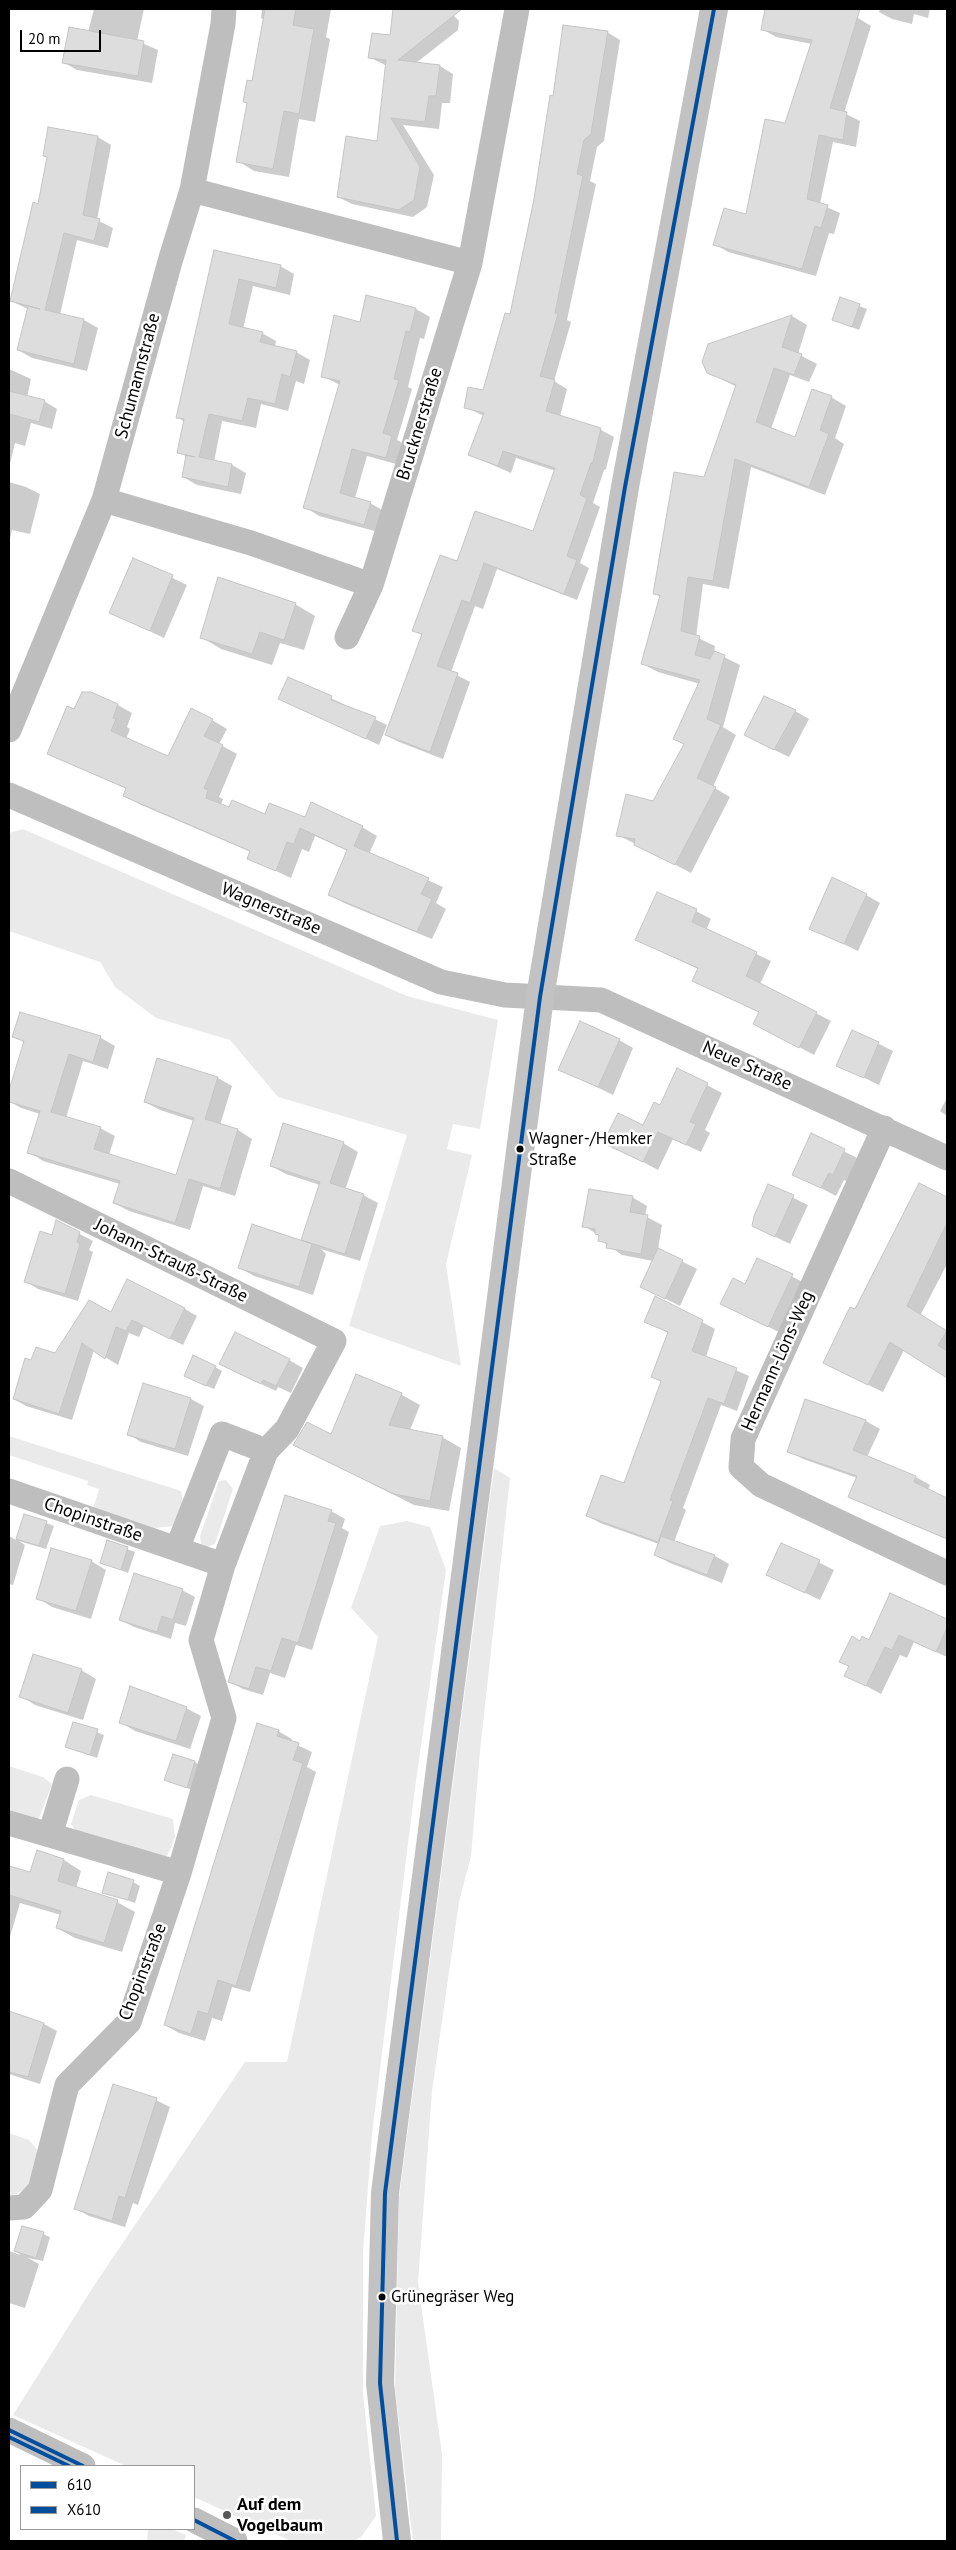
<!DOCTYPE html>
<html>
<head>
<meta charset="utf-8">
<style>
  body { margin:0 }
  #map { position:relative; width:956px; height:2550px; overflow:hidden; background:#fff; font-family:"PT Sans",sans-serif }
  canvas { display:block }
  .frame { position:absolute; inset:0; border:10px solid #000; pointer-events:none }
  .legend { position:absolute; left:20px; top:2465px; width:175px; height:65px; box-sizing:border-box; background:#fff; border:1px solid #999; margin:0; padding:6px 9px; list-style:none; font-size:15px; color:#000 }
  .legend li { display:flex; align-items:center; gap:10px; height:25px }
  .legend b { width:25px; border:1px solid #999 }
  .scale { position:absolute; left:20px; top:30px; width:81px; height:22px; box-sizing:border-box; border:2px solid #000; border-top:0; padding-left:6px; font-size:15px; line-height:18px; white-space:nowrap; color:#000; -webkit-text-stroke:4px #fff; paint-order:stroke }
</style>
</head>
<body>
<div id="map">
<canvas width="956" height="2550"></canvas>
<div class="frame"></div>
<ul class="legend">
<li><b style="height:6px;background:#004f9f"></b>610</li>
<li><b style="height:6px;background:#004f9f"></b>X610</li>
</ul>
<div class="scale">20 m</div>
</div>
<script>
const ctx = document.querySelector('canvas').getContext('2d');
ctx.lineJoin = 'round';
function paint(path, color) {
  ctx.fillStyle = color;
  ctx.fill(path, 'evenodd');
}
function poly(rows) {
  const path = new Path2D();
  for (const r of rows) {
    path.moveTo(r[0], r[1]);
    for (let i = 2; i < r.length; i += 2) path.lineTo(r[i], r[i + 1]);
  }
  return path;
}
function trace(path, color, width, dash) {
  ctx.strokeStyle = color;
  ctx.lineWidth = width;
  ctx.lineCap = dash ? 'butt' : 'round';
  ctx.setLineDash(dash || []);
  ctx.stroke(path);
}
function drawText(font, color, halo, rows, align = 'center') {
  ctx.font = font + ' "PT Sans",sans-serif';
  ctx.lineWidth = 5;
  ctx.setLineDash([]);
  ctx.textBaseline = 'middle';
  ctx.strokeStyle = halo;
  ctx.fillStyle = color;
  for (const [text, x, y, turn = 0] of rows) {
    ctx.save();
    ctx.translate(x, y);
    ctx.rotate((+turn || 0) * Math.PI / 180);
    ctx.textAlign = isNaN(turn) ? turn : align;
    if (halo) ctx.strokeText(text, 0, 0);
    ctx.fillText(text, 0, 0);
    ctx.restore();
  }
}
paint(poly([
  [23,829,407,996,498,1020,480,1129,453,1124,447,1149,472,1155,446,1264,461,1366,349,1326,407,1135,278,1097,230,1040,156,1018,115,987,100,962,9,931,9,833],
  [9,1436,181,1491,183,1503,173,1526,155,1528,93,1509,99,1489,87,1485,88,1481,9,1455],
  [494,1468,510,1478,480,1751,471,1856,459,1902,432,2091,418,2283,442,2454,441,2541,413,2541,395,2389,399,2198],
  [226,1480,233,1489,215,1544,208,1547,201,1544,200,1536,219,1481],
  [407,1521,430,1527,446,1570,414,1795,372,2134,363,2253,363,2393,376,2516,361,2537,353,2541,291,2541,194,2497,194,2466,126,2466,13,2415,95,2284,245,2062,287,2062,378,1637,351,1608,380,1526],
  [9,1766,43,1777,52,1784,39,1818,31,1823,9,1816],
  [91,1795,173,1819,175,1837,166,1859,79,1835,71,1824,79,1800],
  [9,2133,29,2140,40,2153,30,2185,15,2195,9,2196],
  [148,2529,172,2529,186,2535,184,2541,147,2541]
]), '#eaeaea');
paint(poly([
  [94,9,144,9,137,41,158,50,152,83,77,70,63,62,88,32],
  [262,9,331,9,326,37,330,39,315,122,299,119,289,177,254,171,238,161,248,104,245,102,252,82,264,20,261,18],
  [394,9,456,9,454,16,459,21,458,30,416,63,440,66,453,74,450,103,442,103,439,129,403,125,434,175,427,207,413,217,352,204,338,197,378,142,387,66,369,57,391,37],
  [766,9,837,9,836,12,858,18,871,26,844,113,860,121,856,147,833,142,820,204,840,213,834,234,829,233,816,276,728,252,715,244,747,215,786,124,812,44,776,37,762,29],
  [880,9,930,9,928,18,914,14,912,24,892,19,879,12],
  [607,32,620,40,604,141,597,147,590,181,596,184,567,320,571,322,554,381,567,389,560,417,601,430,614,437,606,469,604,470,593,503,600,507,580,563,589,568,577,600,497,569,483,609,475,606,451,672,470,682,443,759,399,742,386,735,423,636,413,630,458,563,534,533,556,471,516,458,511,473,470,455,484,416,465,407,484,391,511,316,554,97],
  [98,137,111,145,97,220,113,228,108,248,77,240,60,315,84,320,98,328,87,371,32,358,18,350,28,309,11,301,38,205],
  [215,252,280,266,294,274,290,295,253,286,243,329,262,333,276,341,275,347,296,352,310,360,304,384,296,381,288,411,261,404,256,428,222,421,214,462,232,465,246,473,241,494,197,485,183,477,187,457,179,452,185,422,177,417],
  [841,299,867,309,859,330,834,320],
  [416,309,430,317,424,339,420,338,408,387,412,389,397,440,406,445,400,465,367,456,355,498,370,503,384,511,378,532,319,516,305,507,340,385,322,376,361,323],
  [792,316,807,325,798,354,817,364,809,382,790,375,771,429,796,438,831,397,846,406,835,438,844,444,825,495,751,467,729,589,703,584,696,637,715,646,714,652,740,665,723,727,736,735,713,787,730,797,691,873,618,835,653,802,685,744,700,684,658,672,643,664,661,597,655,594,705,478,737,387,708,372,709,345],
  [9,369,31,379,27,397,44,401,57,409,52,429,31,423,25,446,15,443,9,468],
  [9,482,26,487,40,494,30,534,12,530,10,539],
  [133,559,187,585,164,638,111,613],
  [295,604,315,616,304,650,280,643,272,665,221,649,201,637],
  [289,678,387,725,379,745,280,698],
  [118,705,132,713,127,727,130,729,126,739,169,758,212,720,227,729,219,744,237,754,219,797,223,799,221,805,265,816,305,818,362,827,377,836,369,854,443,887,436,903,446,909,432,939,344,903,329,894,348,851,315,836,309,852,302,849,291,878,248,858,251,852,139,804,124,795,127,789,48,754,75,711],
  [795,711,809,719,789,757,760,743],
  [866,895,880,903,858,951,810,928],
  [696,911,711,919,706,930,771,961,760,984,831,1021,814,1055,768,1030,760,1013,693,980,698,969,637,940],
  [20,1013,101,1038,115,1046,108,1069,83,1061,66,1118,100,1128,115,1136,109,1155,177,1177,194,1121,160,1110,145,1102,218,1078,232,1086,220,1125,238,1130,252,1139,235,1196,203,1186,190,1230,129,1211,114,1203,120,1184,43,1161,29,1152,40,1114,21,1108,9,1101,9,1094,25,1043,13,1036],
  [853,1031,893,1051,879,1085,838,1065],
  [619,1040,633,1048,613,1095,560,1069],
  [678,1070,722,1093,705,1130,710,1133,701,1152,673,1139,658,1170,605,1142,644,1126,661,1107],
  [947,1098,947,1116,940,1111],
  [812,1135,859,1159,848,1182,844,1180,836,1196,794,1174],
  [343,1143,358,1152,345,1190,363,1195,378,1203,360,1261,321,1249,326,1254,313,1295,254,1276,240,1268,308,1243,303,1240,320,1185,286,1174,271,1166],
  [920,1184,947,1198,947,1264,920,1316,947,1332,947,1376,904,1350,883,1392,839,1371,856,1311],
  [769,1186,808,1205,790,1244,753,1226],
  [632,1197,647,1206,645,1216,662,1225,658,1249,697,1269,680,1306,642,1287,653,1261,622,1255,600,1240,600,1236,584,1226],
  [57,1222,93,1241,89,1250,93,1252,78,1301,38,1289,25,1281,52,1236],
  [758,1260,807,1284,783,1334,721,1304,746,1285],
  [185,1309,197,1316,183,1345,144,1326,139,1337,129,1333,118,1365,94,1350,72,1420,26,1406,14,1399,32,1361,55,1355,111,1313],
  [646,1322,702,1322,715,1329,706,1357,749,1376,737,1411,721,1405,683,1508,686,1510,674,1542,715,1556,729,1564,722,1583,670,1563,655,1555,659,1544,600,1523,587,1515,624,1485,662,1382,653,1376,669,1333],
  [289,1360,303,1368,291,1393,278,1387,276,1391,235,1372],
  [215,1367,222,1371,214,1389,192,1380],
  [356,1376,402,1395,420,1405,410,1430,442,1437,461,1448,449,1511,414,1505,295,1445,332,1435],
  [144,1384,191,1399,204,1406,188,1456,141,1442,128,1434],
  [806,1401,866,1421,880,1429,867,1457,916,1477,930,1485,928,1490,947,1499,947,1539,864,1504,850,1496,857,1478,803,1459,789,1451],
  [331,1511,345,1519,342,1528,349,1532,312,1650,296,1645,285,1678,270,1673,263,1695,243,1689,230,1682],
  [25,1515,54,1526,46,1549,19,1541,25,1545,13,1585,9,1584,9,1536,16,1540],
  [108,1542,135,1552,128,1573,102,1562],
  [782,1544,834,1570,820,1600,768,1575],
  [91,1561,106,1570,91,1619,52,1607,38,1598],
  [182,1590,195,1597,186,1626,175,1623,171,1639,134,1627,120,1620],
  [891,1595,947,1620,947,1657,914,1642,907,1658,900,1655,881,1694,846,1675,850,1667,841,1661,861,1642,870,1642],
  [81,1670,96,1679,83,1720,35,1705,21,1696],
  [186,1708,201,1716,190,1749,135,1731,120,1722],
  [74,1723,104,1735,97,1758,67,1747],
  [278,1731,292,1739,291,1742,312,1752,307,1767,316,1772,250,1992,232,1987,222,2021,212,2018,205,2041,179,2033,165,2025],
  [195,1762,201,1766,194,1791,165,1779],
  [64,1860,81,1871,76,1888,117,1902,135,1912,122,1952,75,1938,57,1928,61,1915,20,1903,9,1940,9,1867,31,1874],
  [133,1882,140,1886,135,1903,104,1892],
  [9,2013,44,2024,57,2031,40,2084,9,2074],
  [156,2100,170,2107,138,2205,133,2203,125,2227,89,2216,75,2208],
  [43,2234,50,2237,43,2261,28,2258,39,2264,25,2308,9,2303,9,2251,21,2255,15,2251]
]), '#0003');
const building = poly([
  [265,9,296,9,293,25,314,29,299,114,284,111,273,169,236,162,247,103,243,102,247,80,252,81,265,9],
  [393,9,462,9,398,60,440,65,436,96,429,96,425,122,391,118,420,167,414,200,399,210,337,197,346,136,377,141,386,60,368,58,372,33,390,35,393,9],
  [765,9,860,9,830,108,847,112,843,140,819,135,807,199,828,205,821,228,815,226,802,269,713,245,724,208,746,214,765,119,785,123,812,40,761,30,765,9],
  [563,25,608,31,591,134,584,140,577,174,583,176,555,313,558,314,540,376,555,380,546,411,601,428,593,462,591,463,580,495,587,498,567,556,577,560,564,594,484,563,470,603,462,600,437,666,458,673,430,752,385,735,422,634,412,631,440,555,457,561,475,511,533,531,555,468,503,451,498,466,468,455,484,413,464,408,468,387,483,390,505,313,510,314,534,199,550,95,553,96,563,25],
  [69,27,144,41,138,76,62,63,69,27],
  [48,127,98,136,83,215,100,219,94,241,64,233,45,310,84,319,74,364,17,350,28,306,40,309,10,301,33,202,38,204,47,157,43,156,48,127],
  [214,250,281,265,276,288,239,279,229,324,263,332,260,342,297,351,290,377,282,374,275,404,248,398,242,421,209,414,199,457,232,464,228,487,182,477,186,455,195,457,177,453,184,419,176,418,214,250],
  [366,295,416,308,410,332,406,331,394,379,399,380,383,433,392,436,386,458,352,449,340,493,371,502,364,525,303,508,340,381,321,377,334,315,360,322,366,295],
  [840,297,860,304,852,327,832,320,840,297],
  [792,315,782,347,802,354,794,375,774,368,756,422,795,437,812,389,832,396,820,430,829,434,809,487,735,459,713,581,688,577,681,631,700,636,695,655,710,659,714,651,725,655,707,719,721,725,697,778,716,787,675,865,634,845,635,839,616,836,626,794,653,801,684,744,673,739,700,680,641,664,660,595,653,594,674,472,704,477,736,385,707,373,702,362,708,344,792,315],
  [9,391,45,400,39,422,9,414,9,391],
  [133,558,173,575,150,631,109,613,133,558],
  [218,577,296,603,284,640,260,632,252,654,200,638,218,577],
  [288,677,332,696,331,700,376,717,366,739,278,699,288,677],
  [82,692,91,692,118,704,113,718,116,719,111,731,168,756,191,708,213,719,204,736,223,745,204,788,208,790,206,798,229,807,232,800,265,814,269,803,305,817,311,802,363,826,354,846,429,878,421,894,432,899,417,932,328,895,347,850,300,828,294,844,287,842,276,871,247,859,250,851,123,796,126,788,47,754,67,706,74,709,82,692],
  [764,696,796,710,774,750,744,735,764,696],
  [832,877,867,894,844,944,809,929,832,877],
  [657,892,697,909,692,922,757,952,746,976,817,1012,799,1048,753,1024,759,1012,692,981,698,968,635,940,657,892],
  [20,1012,101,1036,93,1062,69,1054,51,1112,101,1127,94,1149,176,1175,194,1118,144,1102,157,1058,218,1077,205,1119,238,1129,220,1189,189,1179,175,1223,113,1203,120,1181,27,1153,40,1111,9,1102,9,1090,24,1041,12,1037,20,1012],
  [580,1021,620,1039,598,1087,558,1070,580,1021],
  [852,1030,879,1042,864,1078,836,1066,852,1030],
  [677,1068,708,1083,690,1122,696,1124,686,1145,658,1132,643,1162,603,1143,618,1113,643,1125,654,1102,660,1105,677,1068],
  [283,1123,344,1142,330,1183,364,1194,345,1254,301,1240,320,1182,270,1166,283,1123],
  [811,1133,845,1149,833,1175,829,1173,821,1188,792,1175,811,1133],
  [919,1183,947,1197,947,1223,907,1306,947,1331,938,1345,947,1351,947,1378,890,1342,868,1385,823,1363,850,1307,855,1309,919,1183],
  [768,1184,794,1195,775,1237,752,1226,754,1216,768,1184],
  [589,1189,633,1196,630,1212,648,1215,641,1254,606,1248,607,1243,598,1241,599,1235,595,1234,595,1229,582,1227,589,1189],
  [56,1220,80,1232,77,1242,80,1244,65,1294,24,1282,40,1231,52,1235,56,1220],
  [252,1224,312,1244,299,1287,238,1268,252,1224],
  [658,1248,683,1260,665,1299,640,1287,658,1248],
  [757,1258,793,1274,768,1327,720,1304,733,1278,745,1284,757,1258],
  [127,1279,185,1308,170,1339,132,1320,126,1331,116,1327,105,1359,82,1343,59,1414,13,1399,25,1358,31,1360,36,1347,55,1353,89,1300,111,1312,127,1279],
  [655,1296,703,1320,692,1351,737,1368,724,1404,708,1398,670,1500,673,1501,658,1542,586,1516,601,1475,624,1483,661,1381,651,1377,668,1332,644,1322,655,1296],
  [235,1332,290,1359,276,1386,263,1380,261,1384,219,1364,235,1332],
  [193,1355,216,1366,206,1386,184,1376,193,1355],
  [356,1374,402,1393,389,1425,443,1436,430,1501,394,1494,293,1445,307,1422,331,1434,356,1374],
  [143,1383,191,1398,175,1449,127,1435,143,1383],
  [805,1399,866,1420,853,1450,916,1476,914,1482,947,1498,947,1539,848,1497,857,1476,787,1452,805,1399],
  [285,1495,332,1510,328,1521,336,1523,298,1643,282,1638,271,1671,256,1667,249,1689,228,1682,285,1495],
  [24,1514,47,1521,39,1546,16,1539,24,1514],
  [661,1536,715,1555,707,1575,654,1555,661,1536],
  [107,1540,128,1547,121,1570,100,1563,107,1540],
  [781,1543,820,1560,805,1593,766,1575,781,1543],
  [51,1548,92,1560,76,1611,36,1599,51,1548],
  [134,1573,183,1589,173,1620,162,1616,157,1632,119,1620,134,1573],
  [890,1593,947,1619,947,1628,936,1652,899,1635,892,1650,885,1647,866,1686,844,1676,849,1666,839,1662,852,1636,860,1641,862,1636,869,1640,890,1593],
  [33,1654,82,1669,68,1713,19,1697,33,1654],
  [130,1686,187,1707,176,1741,119,1723,130,1686],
  [73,1722,98,1729,90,1755,65,1747,73,1722],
  [257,1723,279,1730,277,1736,299,1743,293,1760,303,1763,236,1986,218,1980,208,2014,198,2011,191,2034,164,2025,257,1723],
  [173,1754,195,1761,187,1788,164,1780,173,1754],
  [37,1850,64,1859,58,1881,118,1900,104,1943,56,1928,61,1911,9,1895,9,1866,30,1872,37,1850],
  [108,1872,134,1880,128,1900,102,1893,108,1872],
  [9,2011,44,2023,28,2077,9,2072,9,2011],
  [113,2084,157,2098,125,2198,119,2196,112,2221,74,2209,113,2084],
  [22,2226,44,2232,36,2258,14,2251,22,2226]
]);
paint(building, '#ddd');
trace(building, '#c5c5c5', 1);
trace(poly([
  [192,190,470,263],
  [104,500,251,543,371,585],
  [347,637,371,585,470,263,517,9],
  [9,730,104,500,171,258,192,190,223,24,224,9],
  [9,795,441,982,505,995,601,1000,947,1158],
  [884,1128,743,1439,741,1467,761,1485,947,1573],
  [9,1181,334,1341,287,1429,266,1451],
  [9,1491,177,1549],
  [9,1823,179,1873],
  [50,1835,67,1779],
  [9,2208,24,2207,40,2190,67,2085,129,2022,179,1873,224,1718,201,1640,223,1565,266,1451,222,1434,177,1549,223,1565],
  [9,2430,83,2466],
  [194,2520,235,2541]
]), '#bebebe', 25);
trace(poly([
  [397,2541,380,2383,385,2193,540,997,625,487,714,9]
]), '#c2c2c2', 28);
trace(poly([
  [9,2430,83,2466],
  [194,2520,235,2541],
  [397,2541,380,2383,385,2193,540,997,625,487,714,9]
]), '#004f9f', 4);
trace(poly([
  [9,2437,69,2466]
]), '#004f9f', 4);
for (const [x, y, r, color] of [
  [520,1149,4.5,"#000"],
  [382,2297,4.5,"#000"],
  [227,2515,5,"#595959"]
]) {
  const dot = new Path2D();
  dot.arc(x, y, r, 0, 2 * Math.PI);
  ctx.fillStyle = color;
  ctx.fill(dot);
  trace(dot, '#fff', 2);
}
drawText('17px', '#000', '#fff', [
  ["Wagner-/Hemker",529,1139],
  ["Straße",529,1160],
  ["Grünegräser Weg",391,2297]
], 'left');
drawText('18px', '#000', '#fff', [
  ["Schumannstraße",138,376,-75],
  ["Brucknerstraße",420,424,-73],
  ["Wagnerstraße",271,909,23],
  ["Neue Straße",747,1066,24],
  ["Johann-Strauß-Straße",171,1261,26],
  ["Hermann-Löns-Weg",778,1361,-66],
  ["Chopinstraße",93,1520,19],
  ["Chopinstraße",143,1972,-69]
]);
drawText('bold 18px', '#000', '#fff', [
  ["Auf dem",237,2505],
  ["Vogelbaum",237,2526]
], 'left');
</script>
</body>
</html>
